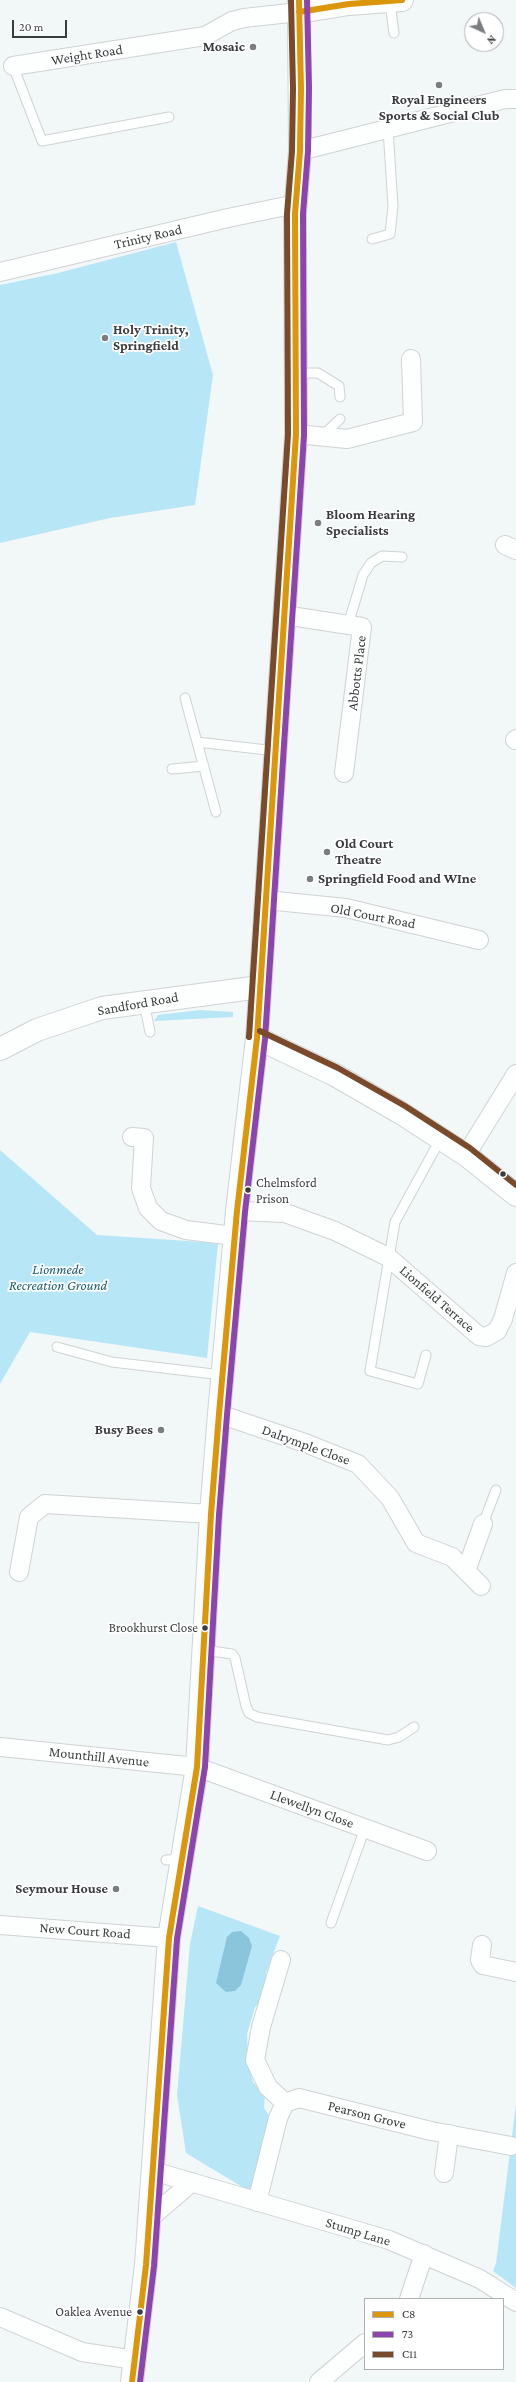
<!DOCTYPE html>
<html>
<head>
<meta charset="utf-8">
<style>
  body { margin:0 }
  #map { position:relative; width:516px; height:2382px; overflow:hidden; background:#f2f7f8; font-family:"Crimson Pro",serif }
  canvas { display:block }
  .legend { position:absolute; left:364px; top:2298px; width:140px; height:72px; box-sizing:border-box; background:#fff; border:1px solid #b0b1b2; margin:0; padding:5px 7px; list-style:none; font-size:12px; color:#3a3d3f }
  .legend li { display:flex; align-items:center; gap:8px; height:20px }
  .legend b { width:20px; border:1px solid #b0b1b2 }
  .north { position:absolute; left:464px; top:12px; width:40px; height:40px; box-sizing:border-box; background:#fff; border:1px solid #b0b1b2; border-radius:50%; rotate:136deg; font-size:11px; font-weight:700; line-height:16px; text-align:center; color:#3a3d3f }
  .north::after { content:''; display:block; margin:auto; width:14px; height:18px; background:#7a7e80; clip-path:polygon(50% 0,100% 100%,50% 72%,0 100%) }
  .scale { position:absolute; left:12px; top:20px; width:55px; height:18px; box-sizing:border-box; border:2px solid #3a3d3f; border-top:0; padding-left:5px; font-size:12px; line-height:14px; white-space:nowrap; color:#3a3d3f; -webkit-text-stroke:3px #fff; paint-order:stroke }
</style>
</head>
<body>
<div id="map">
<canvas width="516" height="2382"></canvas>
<ul class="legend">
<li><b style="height:5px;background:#db9609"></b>C8</li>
<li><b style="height:5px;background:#8e44ad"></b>73</li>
<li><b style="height:5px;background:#7a4b2a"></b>C11</li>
</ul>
<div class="north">N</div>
<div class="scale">20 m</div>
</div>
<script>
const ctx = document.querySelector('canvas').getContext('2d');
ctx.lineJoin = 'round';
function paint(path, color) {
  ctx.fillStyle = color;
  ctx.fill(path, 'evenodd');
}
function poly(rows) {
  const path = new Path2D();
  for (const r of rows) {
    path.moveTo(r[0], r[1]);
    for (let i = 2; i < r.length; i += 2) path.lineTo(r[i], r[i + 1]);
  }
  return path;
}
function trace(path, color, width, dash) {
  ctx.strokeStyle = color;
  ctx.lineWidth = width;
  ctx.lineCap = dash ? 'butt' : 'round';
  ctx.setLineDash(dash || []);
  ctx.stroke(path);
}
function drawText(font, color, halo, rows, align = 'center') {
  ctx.font = font + ' "Crimson Pro",serif';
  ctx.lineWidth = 3.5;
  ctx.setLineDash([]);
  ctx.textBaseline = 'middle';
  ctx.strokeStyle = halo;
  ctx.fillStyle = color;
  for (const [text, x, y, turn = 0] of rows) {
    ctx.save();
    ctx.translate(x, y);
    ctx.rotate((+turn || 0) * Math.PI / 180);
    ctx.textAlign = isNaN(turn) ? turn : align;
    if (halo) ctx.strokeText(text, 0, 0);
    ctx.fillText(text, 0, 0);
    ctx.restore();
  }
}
paint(poly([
  [176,242,213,375,195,505,110,518,0,543,0,285,58,273],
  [200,1010,233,1012,233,1017,154,1021,158,1015],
  [0,1150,97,1235,218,1243,207,1358,30,1332,0,1384],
  [198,1906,280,1936,266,1973,266,1986,264,1998,255,2007,247,2034,248,2063,253,2082,265,2095,264,2108,270,2117,258,2168,249,2191,186,2153,177,2095,190,1944],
  [516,2104,516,2288,493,2271,496,2263]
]), '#b7e6f7');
paint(poly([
  [241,1931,249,1938,252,1946,241,1985,235,1991,226,1992,216,1983,227,1937,232,1932]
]), '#8ac5db');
const service = poly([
  [390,2,394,33],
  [13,66,42,141,169,117],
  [372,239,390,234,393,206,388,129],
  [295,373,318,373,339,386,340,397],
  [322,436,340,419],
  [348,625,363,575,371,563,382,556,402,557],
  [185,698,216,812],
  [197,742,276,751],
  [172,769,204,766],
  [144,1002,150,1032],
  [57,1347,112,1362,222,1375],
  [426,1355,418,1384,370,1371,395,1222,441,1138],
  [483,1524,496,1490],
  [204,1650,232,1654,235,1658,246,1706,249,1713,257,1717,388,1740,399,1737,414,1727],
  [166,1860,182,1859],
  [331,1923,365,1828]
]);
const minor = poly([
  [13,66,205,36,232,21,244,18,299,12],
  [300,151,505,99,516,99],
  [0,272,228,218,296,204],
  [296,434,347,439,413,422,411,359],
  [505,545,516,550],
  [284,615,362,627,344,773],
  [515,740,516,739],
  [266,900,346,908,479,940],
  [132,1137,144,1138,141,1188,148,1208,161,1221,186,1230,234,1236],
  [466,1155,516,1074],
  [237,1211,285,1213,335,1231,388,1257,479,1336,486,1337,497,1331,503,1319,516,1273],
  [219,1414,305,1443,358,1464,390,1498,416,1543,452,1557,481,1586],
  [466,1571,483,1524],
  [19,1572,29,1517,45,1504,211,1514],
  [0,1747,197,1767,427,1851],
  [0,1925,169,1938],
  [482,1945,480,1960,483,1965,516,1972],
  [281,1960,261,2027,255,2060,268,2087,285,2103],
  [153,2171,389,2240,480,2279,516,2302],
  [444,2173,449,2134],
  [257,2202,278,2118,285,2103,299,2098,431,2131,511,2146],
  [149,2219,192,2182],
  [409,2299,424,2254],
  [0,2317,82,2352,135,2360],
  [319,2382,365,2343]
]);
const tertiary = poly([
  [257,1038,335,1075,401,1113,466,1155,516,1195],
  [0,1049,37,1030,102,1008,260,987]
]);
const secondary = poly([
  [132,2382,146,2265,169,1938,197,1767,211,1514,219,1414,237,1211,257,1038,262,961,296,434,295,214,300,151,299,12]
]);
const primary = poly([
  [299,0,299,12,349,4,402,0]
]);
trace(service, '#cfd3d4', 11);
trace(minor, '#cfd3d4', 20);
trace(tertiary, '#cfd3d4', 24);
trace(secondary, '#cfd3d4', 24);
trace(primary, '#cfd3d4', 24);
trace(service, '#fdfefe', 9);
trace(minor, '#fdfefe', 18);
trace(tertiary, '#fdfefe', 22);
trace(secondary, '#fdfefe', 22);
trace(primary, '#fdfefe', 22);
trace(poly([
  [299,12,349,4,402,0],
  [132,2382,146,2265,169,1938,197,1767,211,1514,219,1414,237,1211,257,1038,296,434,295,214,300,151,301,88,299,0]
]), '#db9609', 6);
trace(poly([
  [140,2382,154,2266,177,1939,205,1767,219,1515,227,1415,245,1212,265,1039,304,435,303,214,308,151,309,88,307,0]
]), '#8e44ad', 6);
trace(poly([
  [260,1031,338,1068,405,1106,470,1148,516,1185],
  [249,1037,288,434,287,214,292,151,293,88,291,0]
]), '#7a4b2a', 6);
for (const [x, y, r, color] of [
  [253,47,4,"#7a7e80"],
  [439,85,4,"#7a7e80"],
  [105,338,4,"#7a7e80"],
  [318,523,4,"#7a7e80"],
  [327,852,4,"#7a7e80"],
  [310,879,4,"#7a7e80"],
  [503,1174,3.5,"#3a3d3f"],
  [248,1190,3.5,"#3a3d3f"],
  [161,1430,4,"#7a7e80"],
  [205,1628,3.5,"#3a3d3f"],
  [116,1889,4,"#7a7e80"],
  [140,2312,3.5,"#3a3d3f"]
]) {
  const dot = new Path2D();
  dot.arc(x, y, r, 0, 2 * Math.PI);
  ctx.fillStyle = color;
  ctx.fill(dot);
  trace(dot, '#fff', 1.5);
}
drawText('13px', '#3a3d3f', '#fff', [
  ["Chelmsford",256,1183,"left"],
  ["Prison",256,1199,"left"],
  ["Brookhurst Close",198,1628],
  ["Oaklea Avenue",132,2312]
], 'right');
drawText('bold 14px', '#3a3d3f', '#fff', [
  ["Mosaic",245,47,"right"],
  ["Royal Engineers",439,100,"center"],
  ["Sports & Social Club",439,116,"center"],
  ["Holy Trinity,",113,330],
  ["Springfield",113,346],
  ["Bloom Hearing",326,515],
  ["Specialists",326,531],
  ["Old Court",335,844],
  ["Theatre",335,860],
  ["Springfield Food and WIne",318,879],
  ["Busy Bees",153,1430,"right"],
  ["Seymour House",108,1889,"right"]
], 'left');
drawText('14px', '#3a3d3f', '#fff', [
  ["Weight Road",87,55,-9],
  ["Trinity Road",148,237,-13],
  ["Abbotts Place",357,673,-83],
  ["Old Court Road",373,916,11],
  ["Sandford Road",138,1004,-10],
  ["Lionfield Terrace",437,1299,41],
  ["Dalrymple Close",306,1445,20],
  ["Mounthill Avenue",99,1757,6],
  ["Llewellyn Close",312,1809,20],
  ["New Court Road",85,1931,4],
  ["Pearson Grove",367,2115,14],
  ["Stump Lane",358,2232,17]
]);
drawText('italic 14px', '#1b5d72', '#fff', [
  ["Lionmede",58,1270],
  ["Recreation Ground",58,1286]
]);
</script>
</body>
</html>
